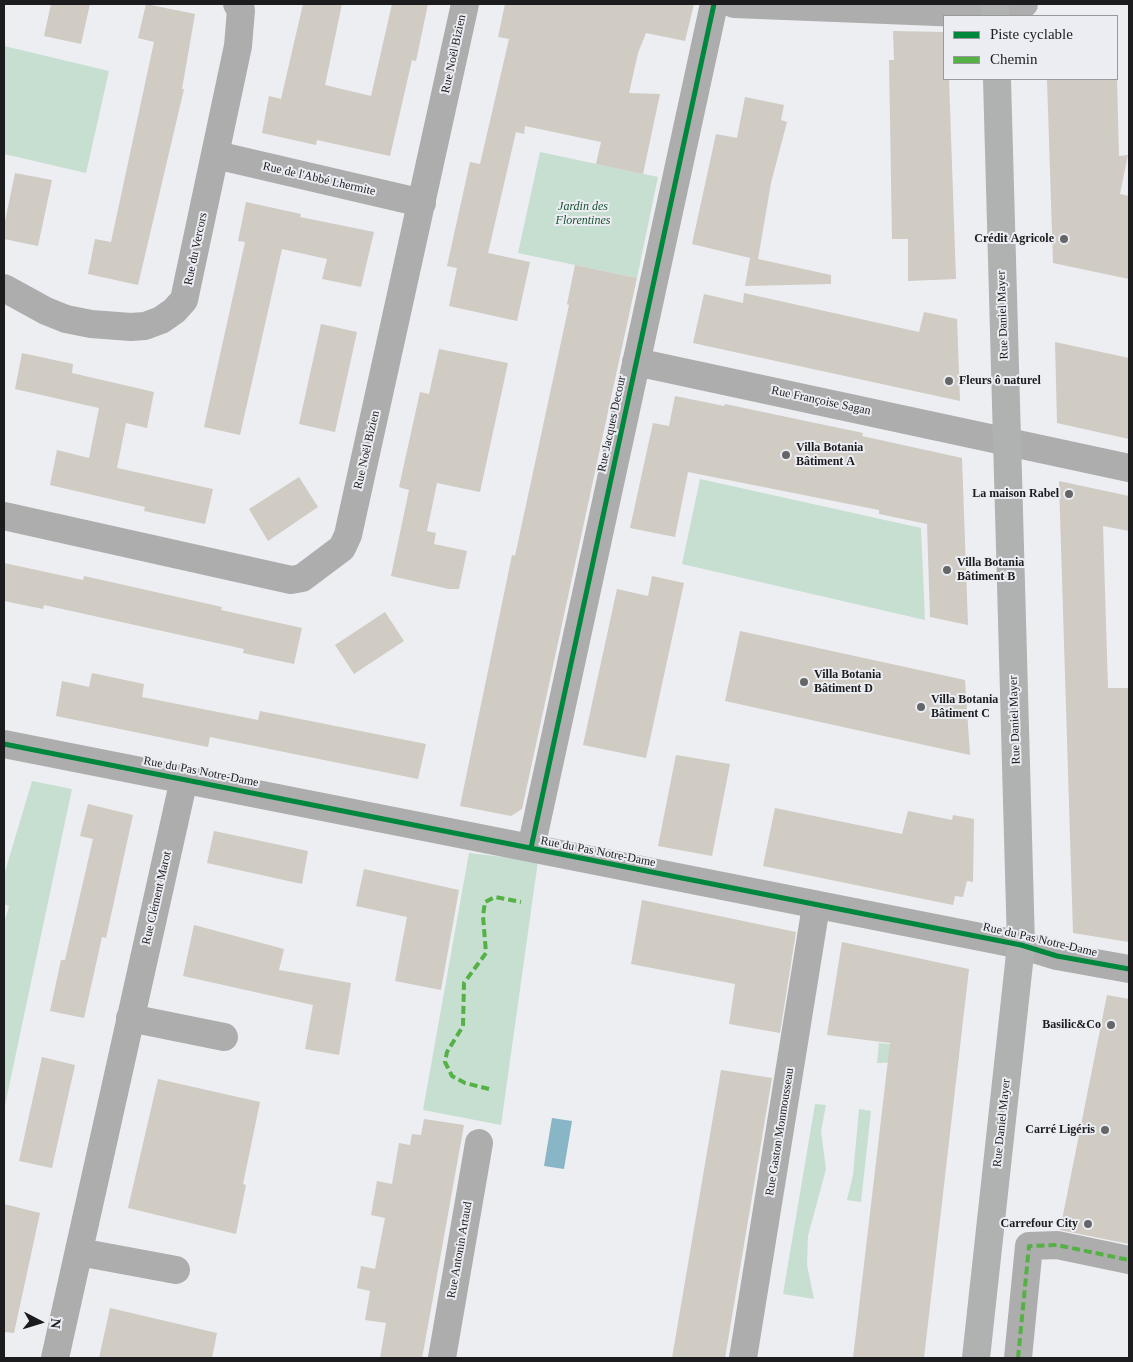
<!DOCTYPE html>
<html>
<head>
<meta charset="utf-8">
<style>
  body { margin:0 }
  #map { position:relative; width:1133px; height:1362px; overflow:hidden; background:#eceef1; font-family:"Times New Roman",serif }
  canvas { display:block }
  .frame { position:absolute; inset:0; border:5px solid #1c1c1e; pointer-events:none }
  .legend { position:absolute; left:943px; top:15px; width:175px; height:65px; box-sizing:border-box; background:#ebedf2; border:1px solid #98999d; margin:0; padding:6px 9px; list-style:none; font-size:15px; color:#1c1c1e }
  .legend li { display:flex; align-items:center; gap:10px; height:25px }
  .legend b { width:25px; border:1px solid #98999d }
  .north { position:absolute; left:15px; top:1297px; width:50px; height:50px; -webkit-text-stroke:4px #ebedf2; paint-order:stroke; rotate:95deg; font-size:14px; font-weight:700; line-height:20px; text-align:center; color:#1c1c1e }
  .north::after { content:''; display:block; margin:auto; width:18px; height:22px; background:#1c1c1e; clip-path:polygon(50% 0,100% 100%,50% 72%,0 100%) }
</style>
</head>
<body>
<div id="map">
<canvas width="1133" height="1362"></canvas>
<div class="frame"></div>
<ul class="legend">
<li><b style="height:6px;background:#00873e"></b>Piste cyclable</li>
<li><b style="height:6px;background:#55b145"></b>Chemin</li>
</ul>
<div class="north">N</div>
</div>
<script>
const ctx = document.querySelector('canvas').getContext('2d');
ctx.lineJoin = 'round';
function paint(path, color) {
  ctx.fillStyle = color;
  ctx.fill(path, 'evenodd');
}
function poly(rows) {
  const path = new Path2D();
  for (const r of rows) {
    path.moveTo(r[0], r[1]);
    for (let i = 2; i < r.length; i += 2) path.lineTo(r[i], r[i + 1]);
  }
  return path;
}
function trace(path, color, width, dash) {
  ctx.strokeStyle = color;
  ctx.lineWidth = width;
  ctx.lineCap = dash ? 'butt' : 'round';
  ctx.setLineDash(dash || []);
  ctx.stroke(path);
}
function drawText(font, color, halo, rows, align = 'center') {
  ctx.font = font + ' "Times New Roman",serif';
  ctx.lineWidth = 4;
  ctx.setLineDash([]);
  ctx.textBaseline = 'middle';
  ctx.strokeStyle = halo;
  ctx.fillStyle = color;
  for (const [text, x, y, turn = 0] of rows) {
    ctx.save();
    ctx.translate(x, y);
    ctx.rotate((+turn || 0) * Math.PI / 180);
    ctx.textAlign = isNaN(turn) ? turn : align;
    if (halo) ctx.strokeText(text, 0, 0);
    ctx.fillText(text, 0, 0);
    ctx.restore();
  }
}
paint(poly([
  [4,46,109,71,86,173,4,154],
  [540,152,658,177,637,278,518,253],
  [700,479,921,528,925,620,682,564],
  [32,781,72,789,4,1110,4,924,9,906,4,904,4,875],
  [469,853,538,861,501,1125,423,1110],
  [879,1043,959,1052,959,1060,877,1063],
  [815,1104,826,1105,821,1131,826,1169,808,1236,807,1265,814,1299,783,1294],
  [859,1109,871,1111,861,1202,847,1200,853,1175]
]), '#c7dfd1');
paint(poly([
  [552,1118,572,1121,564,1169,544,1166]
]), '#89b6c6');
paint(poly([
  [51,4,90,4,81,44,44,36],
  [146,4,195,14,182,89,184,89,138,285,88,274,95,239,111,242,154,42,138,38],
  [303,4,342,4,325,85,371,96,392,4,428,4,416,61,412,60,390,156,317,140,316,145,262,133,269,96,281,99],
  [505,4,694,4,685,41,646,33,638,53,629,93,660,94,643,174,596,164,601,142,525,126,524,134,516,132,488,253,530,262,517,321,449,306,457,268,447,266,470,162,480,164,509,39,498,37],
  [893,31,944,32,944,79,949,79,956,279,908,281,908,239,892,239,889,60,894,60],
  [1047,79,1117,79,1119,156,1128,155,1120,194,1129,196,1129,279,1053,263],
  [745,97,784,105,781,120,787,122,771,183,758,259,831,275,831,284,745,286,750,258,692,244,716,134,737,138],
  [15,173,52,180,38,246,4,239,4,226],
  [246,202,301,214,300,217,374,232,361,287,322,279,327,259,282,249,240,435,204,427,245,242,238,241],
  [575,265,637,278,522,809,511,816,460,806,512,555,515,556,569,305,567,304],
  [744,293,919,332,924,312,957,319,960,401,693,343,704,294,743,303],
  [321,324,357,332,335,432,299,424],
  [1055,342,1129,358,1129,439,1057,423],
  [439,349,508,363,480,492,437,483,427,531,436,533,434,544,467,551,459,589,449,589,391,576,409,490,399,487,420,392,429,394],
  [22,353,73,364,72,373,154,392,147,428,126,423,117,468,213,489,205,524,144,511,145,507,50,485,57,450,89,458,99,408,15,389],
  [675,396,724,406,725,404,863,433,862,436,962,458,968,625,930,617,927,524,879,514,879,510,688,472,675,537,630,528,653,423,669,426],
  [299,477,318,507,268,541,249,509],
  [1059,481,1129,496,1129,531,1103,526,1108,688,1128,688,1129,942,1073,933],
  [4,563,83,580,84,576,222,607,221,610,302,628,294,664,243,653,244,649,44,605,43,609,4,601],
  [652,576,684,583,646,758,583,745,617,589,648,596],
  [385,612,404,641,354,674,335,645],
  [740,631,965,680,970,755,725,701],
  [92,673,144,684,142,697,258,720,260,711,426,744,418,779,210,737,208,747,56,716,62,681,89,687],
  [676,755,730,764,712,856,658,846],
  [88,804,133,815,106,938,102,937,84,1018,50,1011,61,960,65,960,93,839,80,836],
  [775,808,902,834,908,811,952,820,953,815,974,819,973,882,967,881,963,897,955,896,953,905,763,866],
  [214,831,308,851,302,884,207,863],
  [364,869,459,890,441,990,395,981,407,917,356,906],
  [642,900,796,932,780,1033,729,1024,735,984,631,964],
  [194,925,284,949,279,970,351,983,339,1055,305,1049,313,1005,183,976],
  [842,942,969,969,924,1358,853,1358,890,1043,827,1035],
  [1107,995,1129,999,1129,1244,1060,1230],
  [42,1057,75,1065,52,1168,19,1161],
  [721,1070,772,1078,725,1358,672,1358],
  [158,1079,260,1102,243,1184,246,1185,236,1234,128,1208],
  [424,1119,464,1125,429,1320,422,1358,380,1358,386,1323,365,1320,370,1291,357,1288,361,1266,375,1269,385,1218,371,1215,377,1181,392,1184,399,1143,410,1145,412,1134,421,1135],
  [4,1204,40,1213,14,1333,4,1332],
  [110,1308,217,1333,212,1358,99,1358]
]), '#d0cbc3');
trace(poly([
  [734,4,962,13,1024,4],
  [216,155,422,203],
  [4,288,46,311,66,319,91,324,131,327,145,326,161,320,174,311,184,300,238,46,241,10,237,4],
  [636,362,1129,468],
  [4,516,291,580,302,578,342,548,348,535,465,4],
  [4,744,1021,945,1057,956,1129,969],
  [531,848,714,4],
  [130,1018,224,1037],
  [79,1252,176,1270],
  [55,1358,184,779],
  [442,1358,479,1143],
  [743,1358,816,906],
  [1018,1358,1029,1246,1057,1245,1129,1260]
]), '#adadae', 28);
trace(poly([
  [995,16,995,4],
  [976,1358,1021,945,997,79]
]), '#b0b1b1', 28);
trace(poly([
  [489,1089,465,1083,452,1076,445,1062,447,1052,463,1026,464,983,486,953,483,916,485,902,495,897,521,902],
  [1018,1358,1029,1246,1057,1245,1129,1260]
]), '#55b145', 4, [8, 4]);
trace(poly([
  [4,744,1021,945,1057,956,1129,969],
  [531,848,714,4]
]), '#00873e', 5);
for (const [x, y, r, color] of [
  [1064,239,5,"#656668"],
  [949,381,5,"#656668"],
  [786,455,5,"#656668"],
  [1069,494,5,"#656668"],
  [947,570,5,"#656668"],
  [804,682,5,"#656668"],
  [921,707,5,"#656668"],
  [1111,1025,5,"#656668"],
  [1105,1130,5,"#656668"],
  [1088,1224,5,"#656668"]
]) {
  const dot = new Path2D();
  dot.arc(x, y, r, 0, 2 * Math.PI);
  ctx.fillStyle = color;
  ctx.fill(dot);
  trace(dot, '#ebedf2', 2);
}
drawText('12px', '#1c1c1e', '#ebedf2', [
  ["Rue Noël Bizien",454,54,-78],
  ["Rue de l'Abbé Lhermite",319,179,13],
  ["Rue du Vercors",196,249,-78],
  ["Rue Daniel Mayer",1003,315,-92],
  ["Rue Françoise Sagan",821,401,12],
  ["Rue Jacques Decour",612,424,-78],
  ["Rue Noël Bizien",367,450,-77],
  ["Rue Daniel Mayer",1015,720,-92],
  ["Rue du Pas Notre-Dame",201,772,11],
  ["Rue du Pas Notre-Dame",598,852,11],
  ["Rue Clément Marot",157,898,-77],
  ["Rue du Pas Notre-Dame",1040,940,13],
  ["Rue Daniel Mayer",1002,1123,-84],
  ["Rue Gaston Monmousseau",780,1132,-81],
  ["Rue Antonin Artaud",460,1250,-80]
]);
drawText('italic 12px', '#185232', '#ebedf2', [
  ["Jardin des",583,207],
  ["Florentines",583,221]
]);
drawText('bold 12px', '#1c1c1e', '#ebedf2', [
  ["Crédit Agricole",1054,239],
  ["Fleurs ô naturel",959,381,"left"],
  ["Villa Botania",796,448,"left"],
  ["Bâtiment A",796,462,"left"],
  ["La maison Rabel",1059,494],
  ["Villa Botania",957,563,"left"],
  ["Bâtiment B",957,577,"left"],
  ["Villa Botania",814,675,"left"],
  ["Bâtiment D",814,689,"left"],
  ["Villa Botania",931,700,"left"],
  ["Bâtiment C",931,714,"left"],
  ["Basilic&Co",1101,1025],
  ["Carré Ligéris",1095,1130],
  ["Carrefour City",1078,1224]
], 'right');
</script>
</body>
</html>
